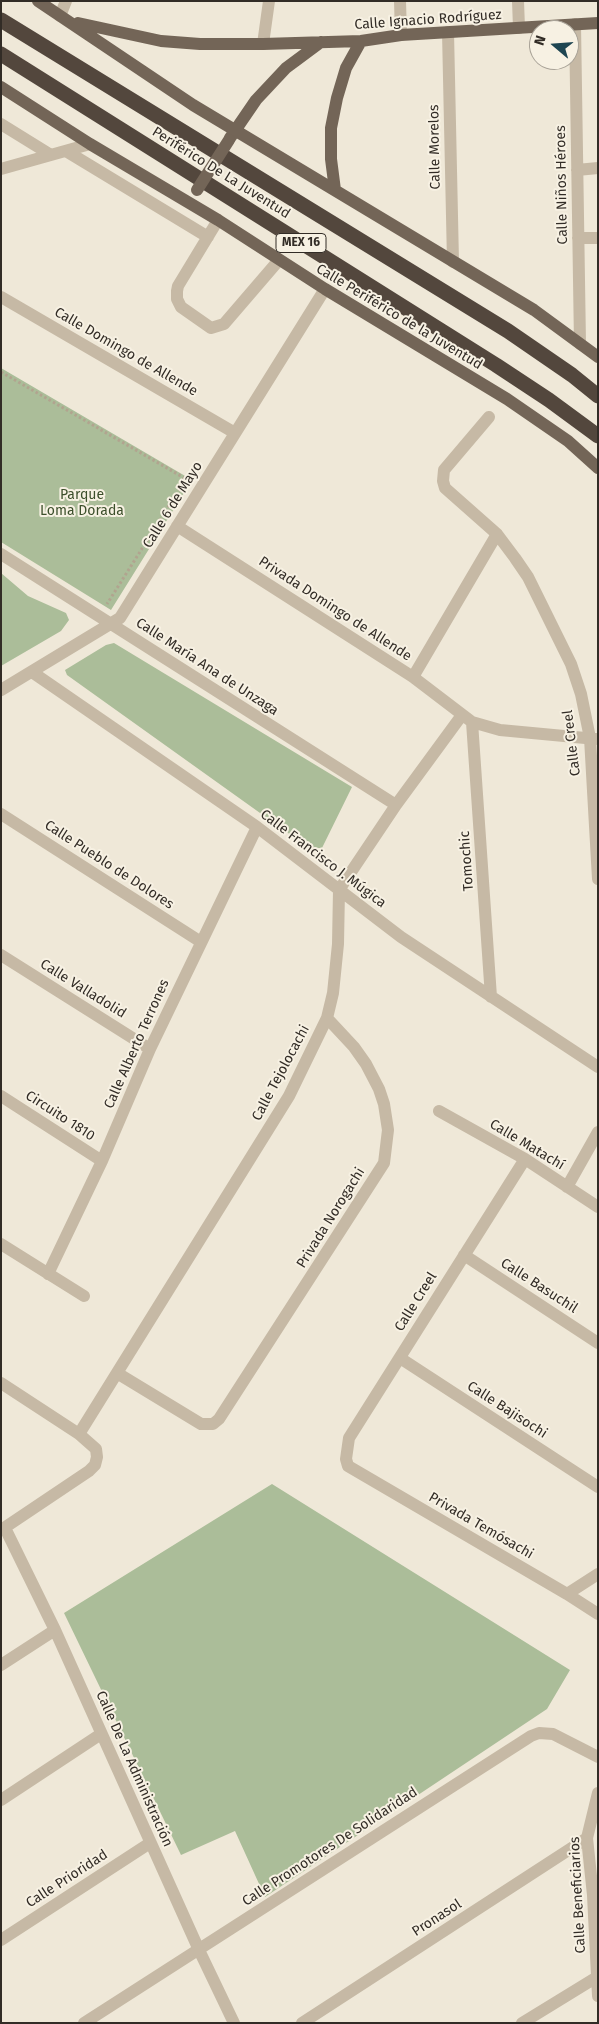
<!DOCTYPE html>
<html>
<head>
<meta charset="utf-8">
<style>
  body { margin:0 }
  #map { position:relative; width:599px; height:2024px; overflow:hidden; background:#efe8d8; font-family:"Fira Sans",sans-serif }
  canvas { display:block }
  .frame { position:absolute; inset:0; border:2px solid #322c26; pointer-events:none }
  .north { position:absolute; left:529px; top:20px; width:50px; height:50px; box-sizing:border-box; background:#f7f1e3; border:1px solid #a8a297; border-radius:50%; rotate:288deg; font-size:14px; font-weight:700; line-height:20px; text-align:center; color:#322c26 }
  .north::after { content:''; display:block; margin:auto; width:18px; height:22px; background:#1e4551; clip-path:polygon(50% 0,100% 100%,50% 72%,0 100%) }
</style>
</head>
<body>
<div id="map">
<canvas width="599" height="2024"></canvas>
<div class="frame"></div>
<div class="north">N</div>
</div>
<script>
const ctx = document.querySelector('canvas').getContext('2d');
ctx.lineJoin = 'round';
function paint(path, color) {
  ctx.fillStyle = color;
  ctx.fill(path, 'evenodd');
}
function poly(rows) {
  const path = new Path2D();
  for (const r of rows) {
    path.moveTo(r[0], r[1]);
    for (let i = 2; i < r.length; i += 2) path.lineTo(r[i], r[i + 1]);
  }
  return path;
}
function trace(path, color, width, dash) {
  ctx.strokeStyle = color;
  ctx.lineWidth = width;
  ctx.lineCap = dash ? 'butt' : 'round';
  ctx.setLineDash(dash || []);
  ctx.stroke(path);
}
function drawText(font, color, halo, rows, align = 'center') {
  ctx.font = font + ' "Fira Sans",sans-serif';
  ctx.lineWidth = 4;
  ctx.setLineDash([]);
  ctx.textBaseline = 'middle';
  ctx.strokeStyle = halo;
  ctx.fillStyle = color;
  for (const [text, x, y, turn = 0] of rows) {
    ctx.save();
    ctx.translate(x, y);
    ctx.rotate((+turn || 0) * Math.PI / 180);
    ctx.textAlign = isNaN(turn) ? turn : align;
    if (halo) ctx.strokeText(text, 0, 0);
    ctx.fillText(text, 0, 0);
    ctx.restore();
  }
}
paint(poly([
  [1,368,192,480,111,610,1,542],
  [1,573,28,596,66,613,69,620,61,631,1,666],
  [114,643,352,787,322,848,309,848,67,675,65,670,106,645],
  [272,1484,570,1670,547,1709,265,1897,235,1831,181,1855,64,1613]
]), '#abbd99');
trace(poly([
  [1,372,186,479,107,604]
]), '#b1a48f', 3, [2.5, 2.5]);
trace(poly([
  [400,1,401,35],
  [518,1,519,28],
  [60,16,66,1],
  [575,24,580,344],
  [448,32,453,262],
  [263,44,269,1],
  [1,124,51,155],
  [66,151,208,237],
  [1,169,90,144],
  [577,170,598,168],
  [218,220,178,286,177,291,177,299,181,307,211,328,224,324,279,260],
  [578,238,598,238],
  [1,297,235,433],
  [489,417,444,470,443,481,445,488,497,534,515,558,528,577,571,664,581,694,590,738,598,879],
  [177,526,413,677,472,722,500,730,596,739],
  [1,554,396,805],
  [32,672,257,827,401,937,598,1067],
  [413,677,497,534],
  [1,690,120,618,325,289],
  [472,722,491,997],
  [1,814,201,942],
  [1,955,150,1049],
  [1,1096,102,1161],
  [439,1111,525,1159,598,1207],
  [525,1159,349,1438,346,1459,348,1466,567,1594,598,1614],
  [567,1187,598,1132],
  [1,1244,84,1296],
  [464,1255,598,1343],
  [48,1274,102,1161,150,1049,257,827],
  [400,1358,598,1487],
  [117,1373,201,1424,213,1424,219,1419,384,1163,388,1130,384,1104,379,1089,366,1064,354,1047,327,1018],
  [1,1383,79,1434,96,1449,97,1457,95,1465,89,1471,1,1530],
  [79,1434,289,1096,327,1018,333,993,338,944,339,890,396,805,462,715],
  [5,1528,55,1630,199,1950,234,2023],
  [567,1594,598,1574],
  [1,1665,55,1630],
  [598,1793,587,1838,593,1895,598,1996],
  [1,1800,101,1734],
  [1,1940,150,1843],
  [84,2023,531,1736,539,1733,553,1734,598,1757],
  [302,2023,587,1838],
  [522,2023,597,1977]
]), '#c6b9a5', 12);
trace(poly([
  [38,1,193,105,534,310,598,357],
  [78,23,161,41,200,44,263,44,361,41,401,35,598,23],
  [1,87,90,144,218,220,325,289,507,399,568,441,598,468],
  [230,138,256,100,286,68,321,42],
  [335,190,331,159,331,128,337,98,346,68,361,41]
]), '#736557', 12);
trace(poly([
  [1,20,508,331,572,375,598,396],
  [1,54,496,365,549,400,598,436]
]), '#53473d', 15);
trace(poly([
  [197,190,229,140]
]), '#736557', 12);
for (const [x, y, w] of [
  [301,243,50]
]) {
  const box = new Path2D();
  box.roundRect(x - w / 2, y - 9.5, w, 19, 4);
  ctx.fillStyle = '#f7f1e3';
  ctx.fill(box);
  trace(box, '#322c26', 1);
}
drawText('bold 12px', '#322c26', null, [
  ["MEX 16",301,243]
]);
drawText('14px', '#322c26', '#f7f1e3', [
  ["Calle Ignacio Rodríguez",428,20,-4],
  ["Calle Morelos",435,147,-91],
  ["Periférico De La Juventud",221,173,32],
  ["Calle Niños Héroes",562,185,-91],
  ["Calle Periférico de la Juventud",399,317,31],
  ["Calle Domingo de Allende",126,352,30],
  ["Calle 6 de Mayo",173,505,-58],
  ["Privada Domingo de Allende",335,609,33],
  ["Calle María Ana de Unzaga",207,667,33],
  ["Calle Creel",572,743,-97],
  ["Calle Francisco J. Múgica",323,859,37],
  ["Tomochic",467,861,-94],
  ["Calle Pueblo de Dolores",109,865,33],
  ["Calle Valladolid",83,989,32],
  ["Calle Alberto Terrones",137,1044,-66],
  ["Calle Tejolocachi",281,1073,-62],
  ["Circuito 1810",60,1116,33],
  ["Calle Matachí",527,1145,31],
  ["Privada Norogachi",331,1218,-58],
  ["Calle Basuchil",539,1286,33],
  ["Calle Creel",416,1302,-58],
  ["Calle Bajisochi",507,1410,33],
  ["Privada Temósachi",481,1526,30],
  ["Calle De La Administración",134,1769,66],
  ["Calle Promotores De Solidaridad",330,1847,-33],
  ["Calle Prioridad",67,1879,-33],
  ["Calle Beneficiarios",578,1895,-93],
  ["Pronasol",437,1918,-33]
]);
drawText('14px', '#3c4f2b', '#f7f1e3', [
  ["Parque",82,495],
  ["Loma Dorada",82,511]
]);
</script>
</body>
</html>
